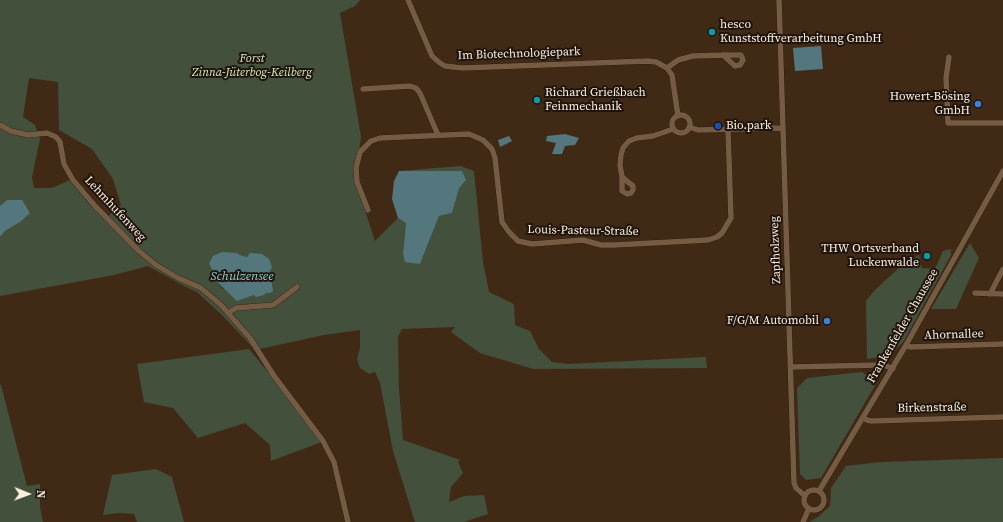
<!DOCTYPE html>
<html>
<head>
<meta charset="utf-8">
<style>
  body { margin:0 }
  #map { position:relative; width:1003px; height:522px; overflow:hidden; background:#402a15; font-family:"Source Serif 4",serif }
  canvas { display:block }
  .north { position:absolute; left:8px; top:474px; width:40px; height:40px; -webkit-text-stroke:3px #1f150c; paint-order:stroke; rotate:91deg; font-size:11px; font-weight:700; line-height:16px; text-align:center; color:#fdeee1 }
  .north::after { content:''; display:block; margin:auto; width:14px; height:18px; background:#fdeee1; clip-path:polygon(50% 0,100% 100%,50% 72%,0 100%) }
</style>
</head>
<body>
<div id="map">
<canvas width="1003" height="522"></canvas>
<div class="north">N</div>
</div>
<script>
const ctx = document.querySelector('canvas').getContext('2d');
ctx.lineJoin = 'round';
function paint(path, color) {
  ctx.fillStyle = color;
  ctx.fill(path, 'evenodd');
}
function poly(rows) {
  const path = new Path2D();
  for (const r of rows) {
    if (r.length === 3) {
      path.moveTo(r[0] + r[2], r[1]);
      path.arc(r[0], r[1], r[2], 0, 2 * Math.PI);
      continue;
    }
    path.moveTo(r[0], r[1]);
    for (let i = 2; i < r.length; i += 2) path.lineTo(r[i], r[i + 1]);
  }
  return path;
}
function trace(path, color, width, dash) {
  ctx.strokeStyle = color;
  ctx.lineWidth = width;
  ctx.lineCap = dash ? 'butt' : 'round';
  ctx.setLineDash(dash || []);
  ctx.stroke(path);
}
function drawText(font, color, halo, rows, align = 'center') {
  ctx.font = font + ' "Source Serif 4",serif';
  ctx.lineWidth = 4;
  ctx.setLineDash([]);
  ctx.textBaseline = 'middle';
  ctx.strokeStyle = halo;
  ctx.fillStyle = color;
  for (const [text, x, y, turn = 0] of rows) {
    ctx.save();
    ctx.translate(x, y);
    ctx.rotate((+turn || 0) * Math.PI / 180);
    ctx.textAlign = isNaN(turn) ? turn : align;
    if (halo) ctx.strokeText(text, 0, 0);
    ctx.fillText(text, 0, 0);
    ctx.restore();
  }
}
paint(poly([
  [0,0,360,0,355,6,340,13,361,137,355,180,375,241,398,218,406,223,403,253,420,264,439,216,452,213,462,171,399,171,461,166,474,171,483,262,489,292,514,304,515,325,530,331,539,349,552,362,568,364,706,357,707,368,533,369,480,353,451,332,455,327,402,329,398,337,399,388,403,440,460,460,458,462,463,473,451,487,449,502,464,496,484,495,488,514,464,522,415,522,393,451,380,383,375,372,369,374,360,368,357,359,360,348,360,330,324,335,255,350,223,316,197,292,184,286,148,266,114,275,0,296,0,237,5,231,20,222,7,200,0,206],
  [29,78,58,82,59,130,92,149,113,179,121,205,104,220,70,180,52,188,34,188,32,177,40,139,35,125,23,117],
  [237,253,240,255,247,257,269,273,270,284,254,295,242,299,222,288,216,281,214,273,209,264],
  [970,243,979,258,956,309,931,309],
  [951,249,951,255,904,341,889,356,867,359,866,301,875,290,901,266,919,255,922,268,935,269,943,251],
  [249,349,324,441,271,461,270,445,245,423,198,438,173,408,144,402,137,364],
  [862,372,877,382,821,478,806,480,800,474,797,388,807,378],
  [0,385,1,385,27,486,40,484,40,507,43,522,0,522],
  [1003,458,1003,522,809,522,818,517,830,506,831,488,846,466,881,462],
  [156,469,172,477,184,522,137,522,134,514,119,513,103,515,112,475]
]), '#43503b');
paint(poly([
  [821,46,823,69,795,71,793,48],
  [565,134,579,138,575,145,565,146,562,154,552,154,556,143,546,141,547,136],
  [509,136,512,141,500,147,498,140],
  [399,171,462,171,466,180,459,188,452,213,439,216,420,264,405,262,403,253,406,223,398,218,392,199,394,181],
  [7,200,22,200,30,213,20,222,5,231,0,237,0,206],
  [222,252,237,253,240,255,247,257,250,253,262,254,269,259,272,267,269,273,270,282,271,279,273,291,270,293,266,293,264,295,256,297,254,295,237,301,216,281,214,273,209,264,213,256]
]), '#54777d');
const minor = poly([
  [408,0,432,56,440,63,445,66,462,68,648,61,656,62,667,68,672,75,678,116],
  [779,0,794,483,796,488,805,496],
  [949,57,946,78,948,123,1003,123],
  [667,68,678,60,693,56,723,55,741,55,743,60,740,65,735,66,723,55],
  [363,89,410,86,416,88,420,93,438,135],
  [681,124,9],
  [0,125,11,131,28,135,47,133,56,137,60,142,64,164,73,180,95,206,139,251,156,265,178,278,201,288,221,305,250,338,274,376,323,441,334,462,348,522],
  [689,127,698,130,783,128],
  [622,177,620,165,621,155,623,148,629,141,637,138,653,136,673,129],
  [622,177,633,186,633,190,631,193,627,194,622,191,622,177],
  [368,210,357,182,356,168,360,152,371,141,380,138,469,134,483,140,492,149,495,158,502,222,509,232,518,241,532,244,583,240,601,245,614,245,708,240,717,237,722,233,731,218,728,130],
  [975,293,1003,294],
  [990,294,1003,269],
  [228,313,236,308,273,305,297,287],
  [906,345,910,347,1003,344],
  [791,367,879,365,884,365,893,369],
  [863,418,867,420,871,421,1003,417],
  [814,500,10],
  [819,491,906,345,1003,171],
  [803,522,809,508]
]);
trace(minor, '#261200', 6);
trace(minor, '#745b44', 5.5);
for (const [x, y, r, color] of [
  [712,32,4,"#0f9aa8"],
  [537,100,4,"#0f9aa8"],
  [978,104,4,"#3f7fe0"],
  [718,126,4,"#1a4fb4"],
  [927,256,4,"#0f9aa8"],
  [827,321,4,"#3f7fe0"]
]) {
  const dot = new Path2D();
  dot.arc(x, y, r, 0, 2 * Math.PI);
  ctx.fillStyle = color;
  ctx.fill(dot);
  trace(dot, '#1f150c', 1.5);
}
drawText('12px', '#fdeee1', '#1f150c', [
  ["hesco",720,25],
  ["Kunststoffverarbeitung GmbH",720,39],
  ["Richard Grießbach",545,93],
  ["Feinmechanik",545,107],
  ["Howert-Bösing",970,97,"right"],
  ["GmbH",970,111,"right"],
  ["Bio.park",726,126],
  ["THW Ortsverband",919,249,"right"],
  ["Luckenwalde",919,263,"right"],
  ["F/G/M Automobil",819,321,"right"]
], 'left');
drawText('12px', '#fdeee1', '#1f150c', [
  ["Im Biotechnologiepark",519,54,-2],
  ["Lehmhufenweg",115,209,47],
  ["Louis-Pasteur-Straße",583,231,1],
  ["Zapfholzweg",776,250,-92],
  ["Frankenfelder Chaussee",903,326,-60],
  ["Ahornallee",954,335,-2],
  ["Birkenstraße",932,408,-1]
]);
drawText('italic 12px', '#cfecbc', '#1f150c', [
  ["Forst",252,59],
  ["Zinna-Jüterbog-Keilberg",252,73]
]);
drawText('italic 13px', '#8cd0dc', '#1f150c', [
  ["Schulzensee",242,277]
]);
</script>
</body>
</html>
